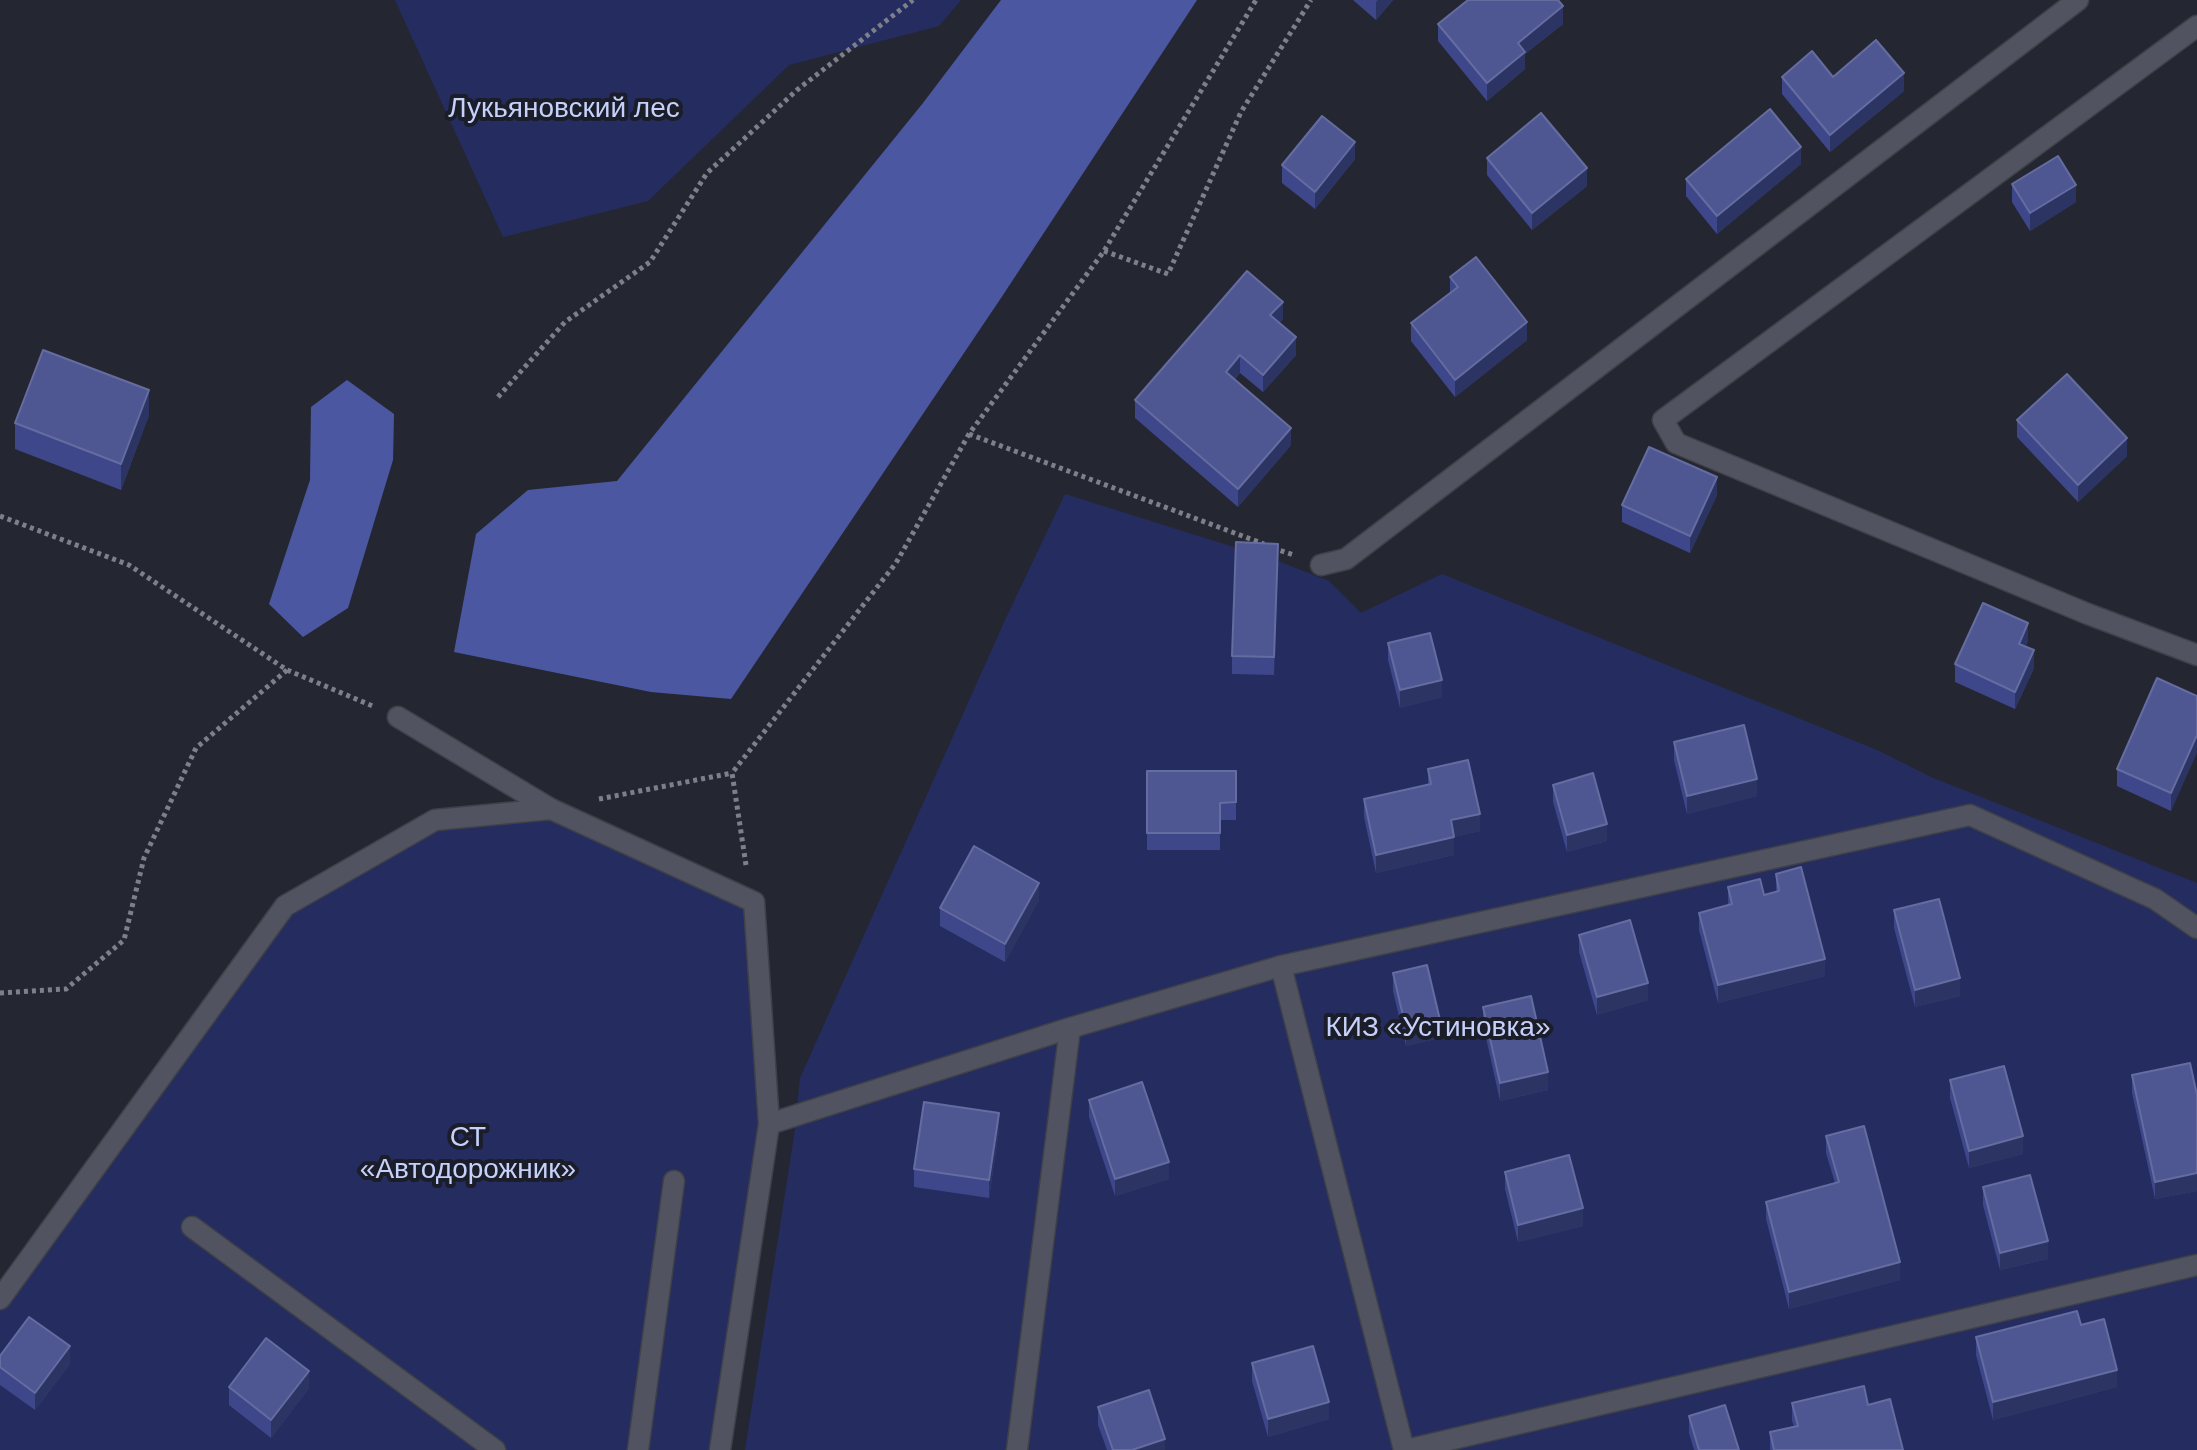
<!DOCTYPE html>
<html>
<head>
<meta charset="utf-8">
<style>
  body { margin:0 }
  canvas { display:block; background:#242732 }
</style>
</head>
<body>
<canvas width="2197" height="1450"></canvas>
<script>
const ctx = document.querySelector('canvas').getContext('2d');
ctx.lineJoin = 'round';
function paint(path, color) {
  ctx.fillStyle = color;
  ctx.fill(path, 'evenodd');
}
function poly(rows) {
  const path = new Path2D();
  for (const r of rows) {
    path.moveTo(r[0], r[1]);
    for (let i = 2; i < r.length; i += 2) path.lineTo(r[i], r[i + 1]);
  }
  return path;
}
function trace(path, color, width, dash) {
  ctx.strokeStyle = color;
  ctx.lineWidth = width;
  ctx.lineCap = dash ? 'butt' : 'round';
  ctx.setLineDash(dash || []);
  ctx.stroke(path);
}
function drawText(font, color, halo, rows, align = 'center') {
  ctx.font = font + ' Arial,sans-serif';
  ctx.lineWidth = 8;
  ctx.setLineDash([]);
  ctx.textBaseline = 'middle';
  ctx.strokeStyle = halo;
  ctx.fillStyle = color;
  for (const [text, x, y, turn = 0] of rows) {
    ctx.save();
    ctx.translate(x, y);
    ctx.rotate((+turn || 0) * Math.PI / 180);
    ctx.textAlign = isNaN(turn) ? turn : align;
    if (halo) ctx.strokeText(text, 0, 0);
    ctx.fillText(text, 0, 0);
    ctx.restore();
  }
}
paint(poly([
  [395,0,961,0,939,26,789,65,648,201,503,237],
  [1065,494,1278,561,1329,581,1361,613,1442,574,1877,750,1931,777,2197,883,2197,1450,745,1450,794,1136,800,1078,1006,618],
  [551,809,754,902,768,1098,720,1450,0,1450,0,1305,285,906,435,820]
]), '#242c60');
paint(poly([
  [1001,0,1197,0,1001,298,731,699,651,692,454,652,476,534,528,490,617,481,923,103],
  [347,380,394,414,393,460,348,608,303,637,269,604,310,480,311,407]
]), '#4b58a1');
const lane = poly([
  [2197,26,1663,420,1676,443,2088,614,2197,655],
  [398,717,551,809]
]);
const street = poly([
  [1321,565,1346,559,2078,0],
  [1281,966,1404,1450],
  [769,1124,1070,1028,1281,966,1970,815,2155,899,2197,928],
  [192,1227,495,1450],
  [0,1299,285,906,435,820,551,809,754,902,769,1124,720,1450],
  [638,1450,674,1181],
  [1017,1450,1070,1028],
  [1406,1450,2197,1265]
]);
trace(lane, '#3f4149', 23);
trace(street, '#3f4149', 23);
trace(poly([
  [1104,251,1168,274,1241,112,1311,0],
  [498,397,565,322,650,262,707,173,797,90,913,0],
  [969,434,1264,544],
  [0,516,129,565,287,670,375,707],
  [1273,548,1294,555],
  [599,799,732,773],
  [746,865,732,773,896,563,969,434,1104,251,1256,0],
  [0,993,66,989,124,940,144,858,196,748,287,670]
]), '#7d8089', 5, [4, 4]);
trace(lane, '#515460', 20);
trace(street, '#515460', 20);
paint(poly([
  [1353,0,1393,0,1376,20],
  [1438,24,1563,24,1525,54,1525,69,1487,101,1438,41],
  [1782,77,1833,77,1904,91,1830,152,1782,94],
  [1487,158,1587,186,1532,230,1487,175],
  [1355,159,1315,209,1282,183,1282,165],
  [1801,164,1717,234,1686,196,1686,179],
  [2012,184,2076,202,2030,231,2012,202],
  [1450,277,1527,340,1455,397,1411,341,1411,323,1450,293],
  [1283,319,1279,323,1296,355,1263,392,1240,373,1235,379,1291,445,1238,507,1135,418,1135,400],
  [149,415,121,490,15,449,15,423],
  [2017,420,2127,456,2078,502,2017,437],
  [1717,495,1690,553,1622,522,1622,505],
  [1278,561,1274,675,1232,674,1232,656],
  [2028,641,2025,647,2034,668,2015,709,1955,682,1955,664],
  [1388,643,1442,697,1400,708,1388,660],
  [2197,696,2171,811,2117,786,2117,769],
  [1674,742,1757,796,1687,814,1674,760],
  [1428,769,1480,831,1454,837,1454,855,1376,873,1364,817,1364,799,1428,785],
  [1147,771,1236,771,1236,820,1220,820,1220,850,1147,850],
  [1553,785,1607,841,1567,852,1553,802],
  [1776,874,1825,976,1718,1003,1699,930,1699,913,1728,905,1728,887,1764,895,1776,892],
  [1039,900,1005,962,940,926,940,908],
  [1894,910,1960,996,1915,1007,1894,928],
  [1579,935,1648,1000,1597,1015,1579,952],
  [1393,973,1440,1038,1406,1046,1393,991],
  [1483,1007,1548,1090,1500,1101,1483,1024],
  [2132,1075,2197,1095,2197,1191,2155,1199,2132,1093],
  [1950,1080,2023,1154,1969,1168,1950,1098],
  [1089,1100,1169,1179,1115,1196,1089,1117],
  [999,1130,989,1198,914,1187,914,1169],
  [1826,1136,1900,1280,1789,1309,1766,1219,1766,1202,1835,1183,1826,1153],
  [1505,1172,1583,1226,1518,1242,1505,1189],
  [1983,1187,2048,1259,2000,1270,1983,1205],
  [2081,1325,2117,1387,1993,1420,1976,1355,1976,1337],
  [0,1356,70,1364,35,1410,0,1385],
  [1252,1363,1329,1419,1268,1437,1252,1381],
  [229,1387,309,1388,271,1438,229,1405],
  [1792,1403,1868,1405,1903,1450,1770,1450,1770,1432,1794,1426,1792,1421],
  [1098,1407,1165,1450,1107,1450,1098,1425],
  [1689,1416,1739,1450,1694,1450,1689,1433]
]), '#3e478a');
paint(poly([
  [1378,0,1393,0,1376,20,1376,2],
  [1563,6,1563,24,1525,54,1525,69,1487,101,1487,83,1518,43],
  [1904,73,1904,91,1830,152,1830,135],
  [1355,142,1355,159,1315,209,1315,192],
  [1801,147,1801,164,1717,234,1717,216],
  [1587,168,1587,186,1532,230,1532,213],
  [2076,185,2076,202,2030,231,2030,213],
  [1283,302,1283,319,1270,333,1270,315],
  [1527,322,1527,340,1455,397,1455,380],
  [1296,337,1296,355,1263,392,1263,375],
  [1240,355,1240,373,1226,389,1226,372],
  [149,390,149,415,121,490,121,464],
  [1291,428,1291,445,1238,507,1238,489],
  [2127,438,2127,456,2078,502,2078,485],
  [1717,477,1717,495,1690,553,1690,536],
  [2028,623,2028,641,2019,661,2019,644],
  [2034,650,2034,668,2015,709,2015,692],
  [1442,680,1442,697,1400,708,1400,690],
  [2197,735,2197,753,2171,811,2171,793],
  [1757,779,1757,796,1687,814,1687,796],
  [1480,814,1480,831,1451,838,1451,820],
  [1607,824,1607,841,1567,852,1567,835],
  [1454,837,1454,855,1376,873,1376,855],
  [1039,883,1039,900,1005,962,1005,944],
  [1825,959,1825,976,1718,1003,1718,985],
  [1960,978,1960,996,1915,1007,1915,990],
  [1648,983,1648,1000,1597,1015,1597,997],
  [1440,1020,1440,1038,1406,1046,1406,1029],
  [1548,1072,1548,1090,1500,1101,1500,1083],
  [999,1113,999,1130,989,1198,989,1180],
  [2023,1136,2023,1154,1969,1168,1969,1151],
  [1169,1162,1169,1179,1115,1196,1115,1179],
  [2197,1173,2197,1191,2155,1199,2155,1182],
  [1583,1208,1583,1226,1518,1242,1518,1225],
  [2048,1241,2048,1259,2000,1270,2000,1253],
  [1900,1262,1900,1280,1789,1309,1789,1292],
  [70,1346,70,1364,35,1410,35,1393],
  [2117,1370,2117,1387,1993,1420,1993,1402],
  [309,1371,309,1388,271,1438,271,1420],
  [1329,1402,1329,1419,1268,1437,1268,1419],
  [1165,1439,1165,1450,1132,1450]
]), '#2c3463');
const building = poly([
  [1468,0,1558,0,1563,6,1518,43,1525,52,1487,83,1438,24,1468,0],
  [1876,40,1904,73,1830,135,1782,77,1812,51,1833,77,1876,40],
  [1770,109,1801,147,1717,216,1686,179,1770,109],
  [1541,113,1587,168,1532,213,1487,158,1541,113],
  [1322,116,1355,142,1315,192,1282,165,1322,116],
  [2058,156,2076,185,2030,213,2012,184,2058,156],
  [1476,257,1527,322,1455,380,1411,323,1458,287,1450,277,1476,257],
  [1247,271,1283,302,1270,315,1296,337,1263,375,1240,355,1226,372,1291,428,1238,489,1135,400,1247,271],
  [43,350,149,390,121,464,15,423,43,350],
  [2067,374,2127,438,2078,485,2017,420,2067,374],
  [1649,447,1717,477,1690,536,1622,505,1649,447],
  [1236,542,1278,544,1274,657,1232,656,1236,542],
  [1983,603,2028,623,2019,644,2034,650,2015,692,1955,664,1983,603],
  [1430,633,1442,680,1400,690,1388,643,1430,633],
  [2157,678,2197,696,2197,735,2171,793,2117,769,2157,678],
  [1744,725,1757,779,1687,796,1674,742,1744,725],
  [1468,760,1480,814,1451,820,1454,837,1376,855,1364,799,1431,784,1428,769,1468,760],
  [1147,771,1236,771,1236,802,1220,803,1220,833,1147,833,1147,771],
  [1593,773,1607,824,1567,835,1553,785,1593,773],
  [974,846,1039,883,1005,944,940,908,974,846],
  [1801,867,1825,959,1718,985,1699,913,1732,904,1728,887,1760,879,1764,895,1779,891,1776,874,1801,867],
  [1939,899,1960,978,1915,990,1894,910,1939,899],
  [1630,920,1648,983,1597,997,1579,935,1630,920],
  [1427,965,1440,1020,1406,1029,1393,973,1427,965],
  [1531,996,1548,1072,1500,1083,1483,1007,1531,996],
  [2190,1063,2197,1095,2197,1173,2155,1182,2132,1075,2190,1063],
  [2004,1066,2023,1136,1969,1151,1950,1080,2004,1066],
  [1142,1082,1169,1162,1115,1179,1089,1100,1142,1082],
  [924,1102,999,1113,989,1180,914,1169,924,1102],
  [1864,1126,1900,1262,1789,1292,1766,1202,1839,1182,1826,1136,1864,1126],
  [1569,1155,1583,1208,1518,1225,1505,1172,1569,1155],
  [2030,1175,2048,1241,2000,1253,1983,1187,2030,1175],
  [2077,1311,2081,1325,2104,1319,2117,1370,1993,1402,1976,1337,2077,1311],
  [29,1317,70,1346,35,1393,0,1367,0,1356,29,1317],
  [266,1338,309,1371,271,1420,229,1387,266,1338],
  [1313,1346,1329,1402,1268,1419,1252,1363,1313,1346],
  [1864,1386,1868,1405,1890,1399,1903,1450,1774,1450,1770,1432,1798,1426,1792,1403,1864,1386],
  [1149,1390,1165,1439,1132,1450,1113,1450,1098,1407,1149,1390],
  [1725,1405,1739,1450,1699,1450,1689,1416,1725,1405]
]);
paint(building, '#4f5793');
trace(building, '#646ca0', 2);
drawText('28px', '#c6d1fb', '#1b1d28', [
  ["Лукьяновский лес",564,109],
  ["КИЗ «Устиновка»",1438,1028],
  ["СТ",468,1138],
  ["«Автодорожник»",468,1170]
]);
</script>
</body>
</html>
